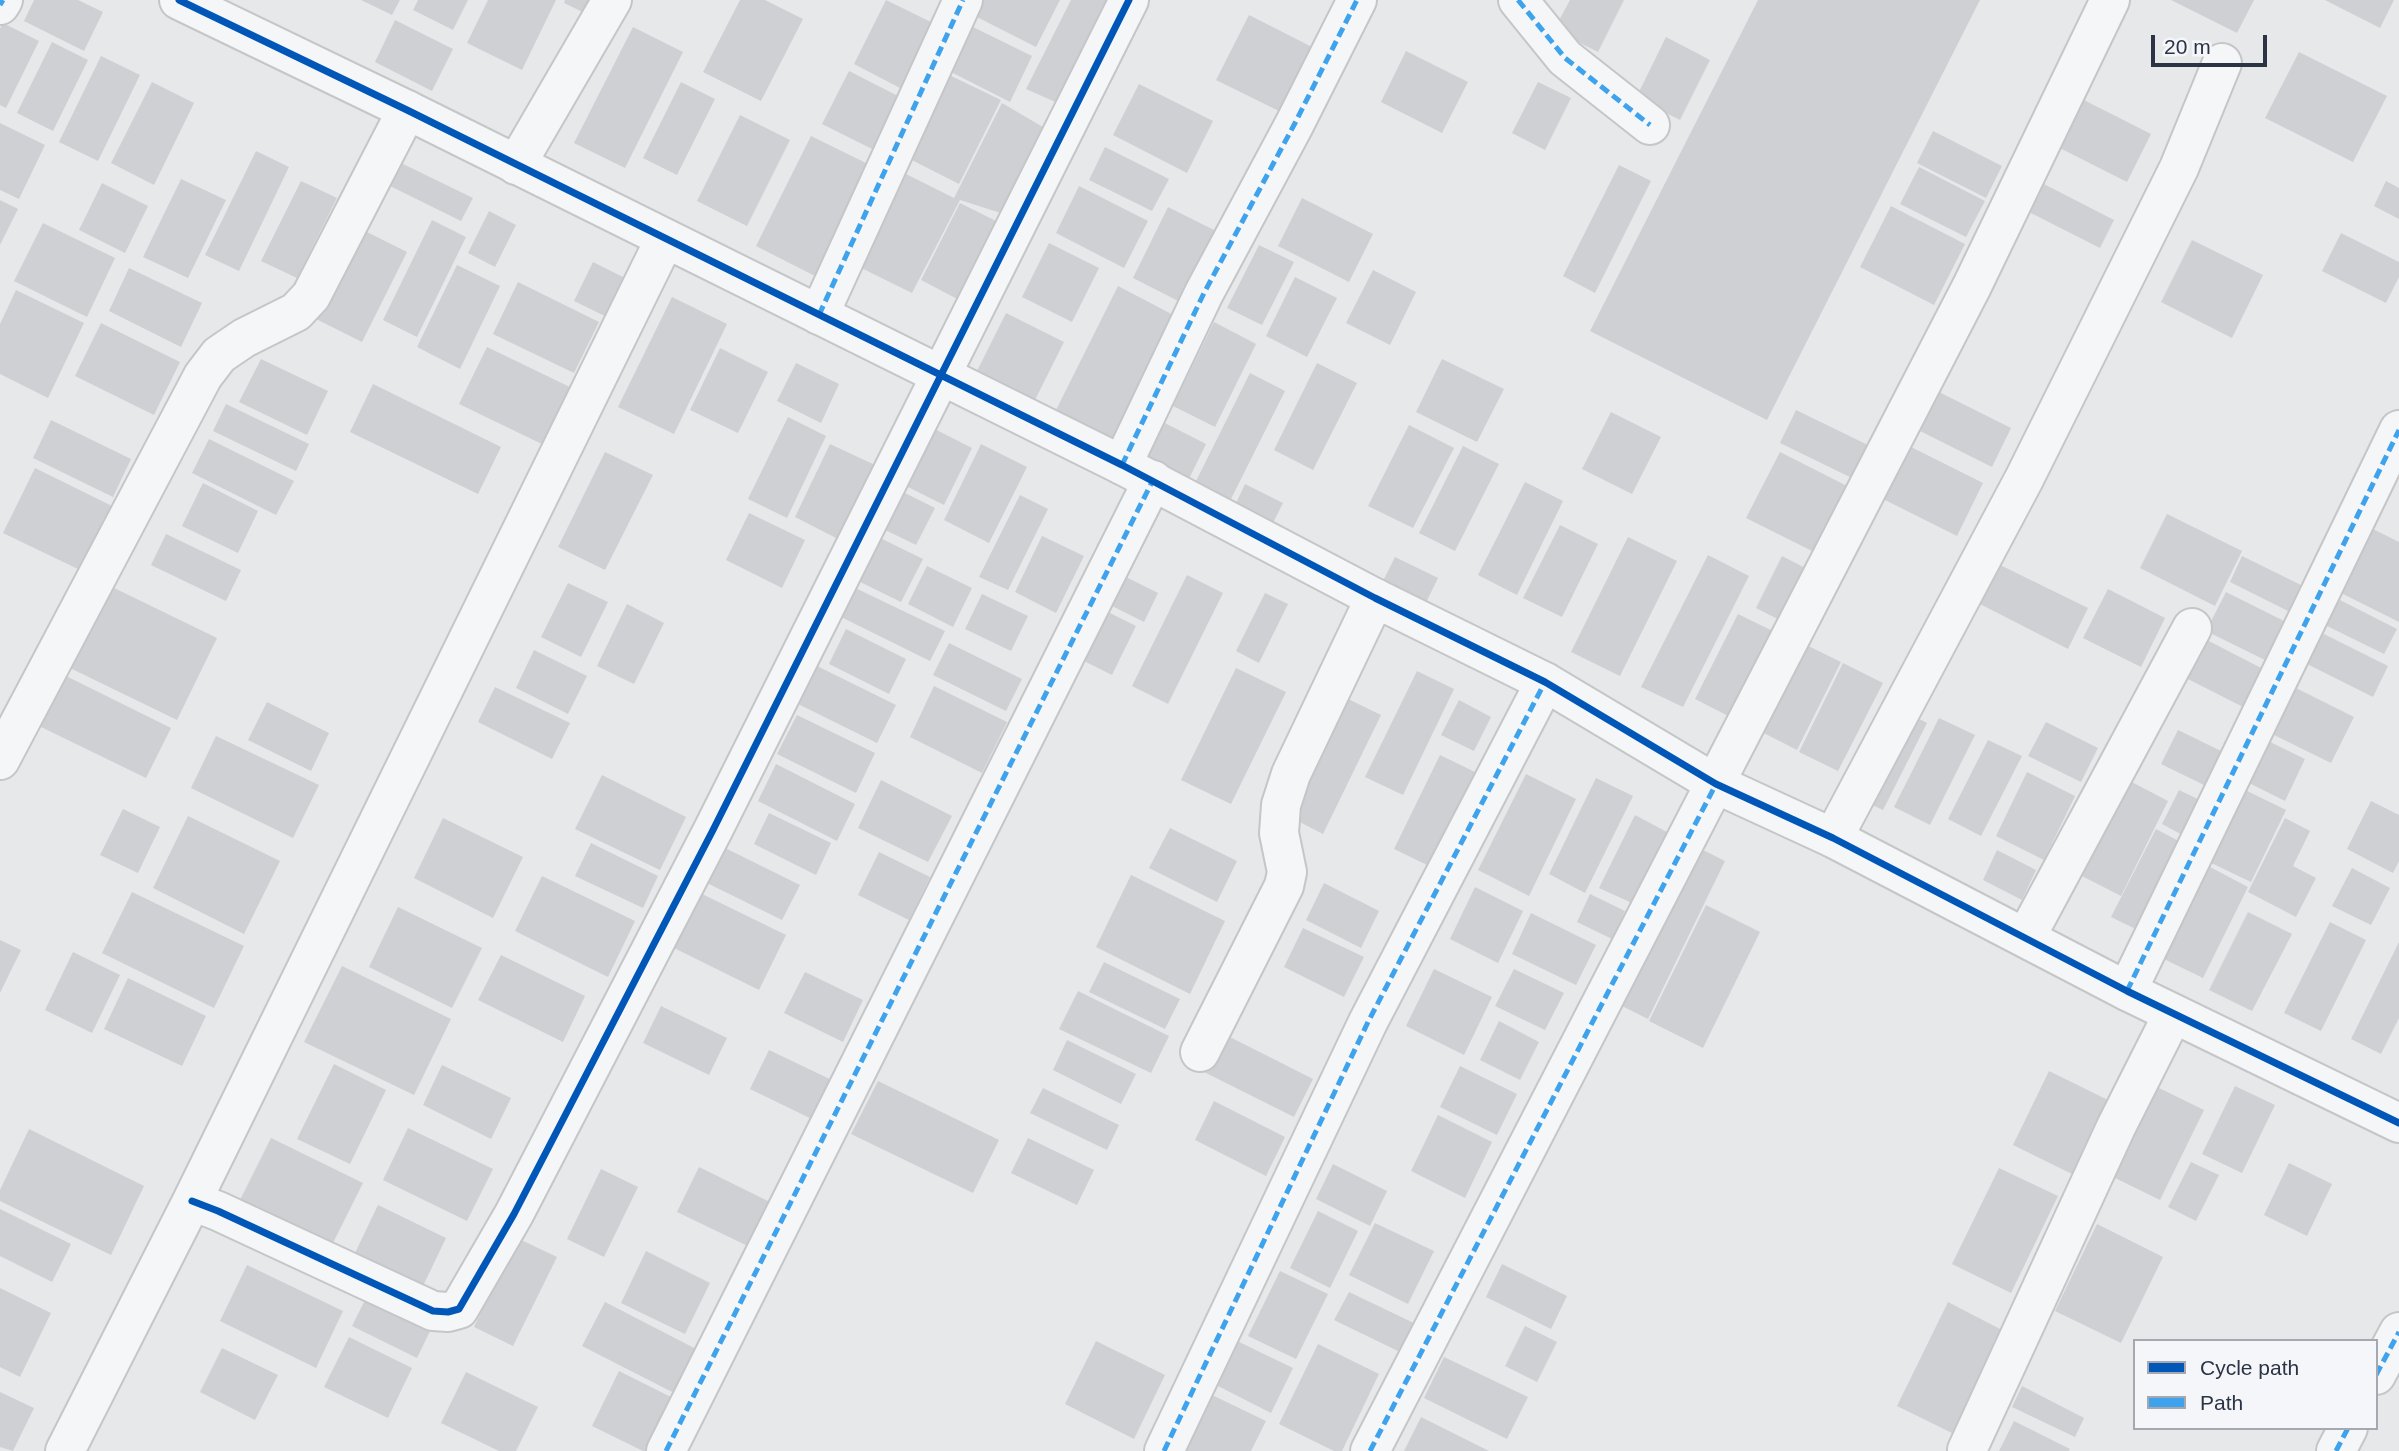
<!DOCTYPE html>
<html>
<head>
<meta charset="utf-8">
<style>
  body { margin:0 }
  #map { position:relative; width:2399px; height:1451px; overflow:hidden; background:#e6e8ea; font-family:Arial,sans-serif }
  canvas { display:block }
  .legend { position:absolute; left:2133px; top:1339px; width:245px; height:91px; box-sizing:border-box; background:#f4f6f9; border:2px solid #a4a8b1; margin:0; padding:9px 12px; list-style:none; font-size:21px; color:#2b3445 }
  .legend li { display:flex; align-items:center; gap:14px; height:35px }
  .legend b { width:35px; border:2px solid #a4a8b1 }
  .scale { position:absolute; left:2151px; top:35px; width:116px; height:32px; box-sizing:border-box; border:4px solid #2b3445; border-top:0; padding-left:9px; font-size:21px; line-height:24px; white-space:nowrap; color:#2b3445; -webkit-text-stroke:5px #f4f6f9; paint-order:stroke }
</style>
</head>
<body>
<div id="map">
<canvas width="2399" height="1451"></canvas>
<ul class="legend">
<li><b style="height:9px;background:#0057b8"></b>Cycle path</li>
<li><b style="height:9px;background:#3ea3ec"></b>Path</li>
</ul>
<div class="scale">20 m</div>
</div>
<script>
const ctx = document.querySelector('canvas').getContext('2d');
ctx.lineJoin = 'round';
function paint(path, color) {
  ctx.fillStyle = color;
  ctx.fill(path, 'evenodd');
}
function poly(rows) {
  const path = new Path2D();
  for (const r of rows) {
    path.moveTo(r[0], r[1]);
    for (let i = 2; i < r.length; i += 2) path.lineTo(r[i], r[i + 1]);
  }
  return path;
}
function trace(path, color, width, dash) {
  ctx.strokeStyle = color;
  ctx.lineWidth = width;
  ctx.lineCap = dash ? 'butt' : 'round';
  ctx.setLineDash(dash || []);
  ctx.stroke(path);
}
paint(poly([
  [34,0,78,0,103,12,84,51,24,21],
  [361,0,400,0,392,15],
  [418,0,468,0,453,30,413,10],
  [488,0,556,0,522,70,467,43],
  [565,0,601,0,593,17,564,3],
  [740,0,765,0,803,19,761,101,703,72],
  [886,0,937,25,904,90,854,64],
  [970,0,1060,0,1036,47,965,11],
  [1071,0,1125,0,1069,108,1026,89],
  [1570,0,1624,0,1598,52,1554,30],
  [1758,0,1980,0,1767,420,1590,331],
  [2171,0,2254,0,2237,33],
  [2325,0,2394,0,2380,28],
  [1249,15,1320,51,1287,115,1216,80],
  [395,20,453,49,432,91,375,62],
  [3,23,39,41,6,108,0,105,0,29],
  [633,27,683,52,625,168,574,143],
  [973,27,1032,56,1010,102,951,72],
  [1666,37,1710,60,1680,120,1636,98],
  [52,42,88,60,53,131,17,113],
  [1406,51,1468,82,1442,133,1381,102],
  [2299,52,2387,96,2353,162,2265,118],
  [101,56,140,75,98,161,59,142],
  [849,71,900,97,874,150,822,124],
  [941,71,1001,100,959,184,900,154],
  [152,82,194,103,154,185,111,163],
  [681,82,715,99,677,175,643,158],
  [1538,82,1571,98,1545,150,1512,133],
  [1139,84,1213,121,1187,173,1113,135],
  [2070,93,2151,134,2127,182,2046,141],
  [1002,103,1048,130,1007,215,960,200,912,293,849,262,896,169,954,198],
  [740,115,790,140,747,226,697,201],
  [0,123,45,145,19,199,0,190],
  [1933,131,2002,166,1986,198,1917,163],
  [811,136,870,165,815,276,756,246],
  [1105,147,1169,179,1152,211,1089,180],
  [256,151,289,167,239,271,205,255],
  [401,163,473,198,461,221,390,186],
  [1619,165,1651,181,1595,293,1563,276],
  [1919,167,1985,201,1966,237,1900,204],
  [181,179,226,200,188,278,143,257],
  [301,181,337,198,297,278,261,261],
  [2038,181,2114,220,2100,248,2023,209],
  [2386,181,2399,188,2399,219,2374,206],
  [102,183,148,206,125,253,79,230],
  [1079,186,1148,221,1124,268,1056,233],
  [1302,198,1373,234,1349,282,1278,246],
  [0,200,18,209,0,245],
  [960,203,1004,225,965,303,921,280],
  [1891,206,1965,244,1934,305,1860,267],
  [1168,207,1230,238,1194,309,1133,278],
  [489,211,516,225,495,267,468,253],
  [432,220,466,237,417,337,383,320],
  [43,223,115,258,87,317,14,281],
  [361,229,407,252,362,342,316,319],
  [2341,233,2399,262,2399,277,2386,303,2322,271],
  [2192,240,2263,275,2232,338,2161,302],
  [1049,243,1099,268,1072,322,1022,297],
  [1259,245,1294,262,1262,325,1227,308],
  [593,262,627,279,609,318,574,301],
  [457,265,500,286,460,369,417,347],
  [129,268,202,303,181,347,109,311],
  [1373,270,1416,292,1390,345,1346,323],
  [1295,277,1337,298,1307,357,1266,336],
  [518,282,599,322,574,373,493,334],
  [1118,286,1181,319,1120,442,1056,410],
  [16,290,84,323,48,398,0,374,0,324],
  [672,297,727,324,674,434,618,407],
  [1006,313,1064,342,1035,400,977,371],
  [1214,322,1256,344,1215,427,1173,406],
  [101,323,180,362,154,415,75,376],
  [487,347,574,389,546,446,459,404],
  [720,348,768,372,738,433,690,410],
  [261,359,328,391,307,435,239,402],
  [1442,359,1504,389,1477,442,1416,412],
  [796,363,839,384,821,423,777,401],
  [1317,363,1357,383,1313,470,1274,450],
  [1250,373,1285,391,1229,503,1194,485],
  [373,384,501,447,478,494,350,432],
  [1923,384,2011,428,1992,467,1904,423],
  [226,404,309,444,296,471,213,431],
  [1796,410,1872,447,1856,480,1780,443],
  [1611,412,1661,437,1632,494,1582,469],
  [788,417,826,436,787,518,748,499],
  [51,420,131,459,113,497,33,458],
  [1159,420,1206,444,1185,487,1138,463],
  [919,421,972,448,944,505,890,478],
  [1409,425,1454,448,1413,528,1368,506],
  [209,439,294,481,276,515,192,473],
  [1895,439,1983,483,1957,536,1869,492],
  [830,444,875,465,838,539,795,517],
  [981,444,1027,467,989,543,944,520],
  [1463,446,1499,464,1455,551,1419,533],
  [605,452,653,475,605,570,558,547],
  [1780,452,1853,489,1820,555,1746,518],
  [35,468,114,507,82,571,3,533],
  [1525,482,1563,501,1517,595,1478,575],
  [203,483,258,511,238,553,182,526],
  [1245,484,1283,503,1268,533,1231,514],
  [891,486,935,508,916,545,873,524],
  [1020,495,1048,509,1008,590,979,577],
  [749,513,805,540,782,588,726,560],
  [2167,514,2242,551,2215,606,2140,568],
  [1560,525,1598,544,1562,617,1523,598],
  [2367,526,2399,542,2399,622,2335,590],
  [870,533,923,559,901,602,848,576],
  [166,534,241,570,226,601,151,565],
  [1042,536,1084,556,1056,613,1015,592],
  [1628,537,1677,561,1620,676,1571,652],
  [1708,555,1749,576,1683,707,1641,687],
  [1782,556,1819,575,1793,627,1756,608],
  [2242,556,2301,585,2288,611,2230,582],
  [1395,557,1438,578,1421,613,1378,591],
  [1998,564,2088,608,2068,649,1978,603],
  [927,566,972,588,953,627,908,604],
  [1118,573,1158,593,1144,622,1104,602],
  [1187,575,1223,593,1168,704,1132,686],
  [568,583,608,602,581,657,541,637],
  [849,585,945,631,930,661,835,614],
  [110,586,217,638,177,720,70,668],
  [2108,589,2165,618,2141,667,2083,638],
  [2226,592,2290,624,2271,663,2206,631],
  [1265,593,1288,604,1259,663,1236,651],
  [982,594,1028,616,1011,651,965,629],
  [2334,597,2397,629,2384,654,2321,623],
  [627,604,664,623,634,684,597,666],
  [1100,608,1136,626,1112,675,1076,657],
  [1738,614,1787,638,1744,724,1695,699],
  [846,629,906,659,889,694,829,664],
  [2316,630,2388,666,2373,697,2301,661],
  [2203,638,2267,671,2247,709,2184,677],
  [1794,639,1841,662,1797,750,1750,726],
  [949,643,1022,679,1006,711,933,675],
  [534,650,587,676,568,714,516,688],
  [1843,663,1883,683,1838,771,1799,752],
  [813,664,896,705,877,743,794,702],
  [1236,668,1286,692,1231,804,1181,780],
  [1417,671,1454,689,1403,795,1365,777],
  [64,675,171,728,146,778,39,726],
  [934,686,1007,722,982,773,910,737],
  [2292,686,2354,717,2331,763,2268,732],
  [495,687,570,723,552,759,478,722],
  [1344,697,1381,715,1323,834,1286,815],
  [1459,700,1491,717,1474,751,1441,735],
  [267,702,329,733,311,771,248,740],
  [1904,711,1927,723,1883,810,1860,799],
  [797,715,875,753,856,793,777,754],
  [1939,718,1975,735,1930,825,1894,807],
  [2046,722,2098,748,2081,782,2028,756],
  [2178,730,2221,751,2204,785,2161,764],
  [216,736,319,785,293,838,191,788],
  [2264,739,2305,759,2285,801,2243,780],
  [1988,740,2022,756,1981,836,1948,819],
  [1440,755,1475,772,1429,866,1394,849],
  [776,764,855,804,837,841,758,801],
  [2027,772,2075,796,2044,860,1996,836],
  [1526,774,1576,799,1529,896,1478,870],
  [602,775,686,817,660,870,575,829],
  [1596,778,1633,796,1585,893,1549,874],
  [2126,779,2168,801,2121,896,2078,874],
  [881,780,952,816,928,862,858,828],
  [2241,788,2286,810,2251,882,2205,860],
  [2179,790,2206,803,2188,838,2162,824],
  [2371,801,2399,815,2399,861,2393,873,2347,849],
  [123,809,160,827,138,873,100,855],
  [769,813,831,843,816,875,754,844],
  [1635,815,1667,832,1632,903,1599,888],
  [188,816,280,861,244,934,153,888],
  [443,818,523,857,493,918,414,878],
  [2285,818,2310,831,2293,866,2316,878,2296,917,2248,892],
  [1170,828,1237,861,1217,902,1149,868],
  [2156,829,2190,847,2146,934,2111,917],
  [591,843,658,876,643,908,575,876],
  [1693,845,1725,861,1648,1019,1616,1003],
  [721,846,800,885,782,920,703,881],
  [1997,850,2036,870,2022,900,1983,880],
  [879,852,930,877,909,920,858,895],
  [2210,867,2248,887,2203,978,2164,959],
  [2352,868,2390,888,2371,925,2332,906],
  [1131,875,1225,921,1190,994,1096,947],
  [542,876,635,921,608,977,515,931],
  [1324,883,1379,911,1361,948,1306,920],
  [1475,887,1523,911,1498,963,1450,939],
  [696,891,786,935,759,990,670,946],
  [132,892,244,946,214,1008,102,953],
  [1590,894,1625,911,1612,939,1577,922],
  [1706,905,1760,932,1703,1048,1649,1021],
  [398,907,482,948,452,1008,369,967],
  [2248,912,2292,934,2252,1011,2209,990],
  [1531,913,1596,945,1576,985,1512,954],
  [2330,922,2366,940,2321,1031,2284,1013],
  [1303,928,1364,957,1344,997,1284,967],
  [0,940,21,950,0,993],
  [2399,942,2399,1018,2381,1054,2351,1039],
  [73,952,120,975,92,1033,45,1010],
  [501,955,585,996,563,1042,478,1000],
  [1104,962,1180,999,1165,1029,1089,992],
  [342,966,451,1019,414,1095,304,1042],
  [1434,969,1492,997,1464,1055,1406,1026],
  [1514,969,1564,993,1545,1030,1495,1006],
  [805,972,863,1000,843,1042,784,1013],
  [128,978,206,1016,182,1066,104,1029],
  [1078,991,1169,1036,1151,1073,1059,1029],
  [661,1006,727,1038,709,1075,643,1043],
  [1499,1021,1539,1042,1520,1080,1480,1060],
  [1224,1034,1313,1079,1294,1117,1204,1072],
  [1067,1040,1136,1074,1121,1104,1053,1070],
  [769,1050,836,1082,816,1121,750,1089],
  [334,1064,386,1090,350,1164,297,1139],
  [442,1065,511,1098,491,1139,423,1105],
  [1460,1066,1517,1094,1497,1135,1440,1107],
  [2049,1071,2108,1100,2072,1174,2013,1145],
  [878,1081,999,1140,973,1193,851,1134],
  [2155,1086,2204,1110,2160,1200,2111,1176],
  [2235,1086,2275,1105,2242,1173,2202,1154],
  [1043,1088,1119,1125,1107,1150,1030,1113],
  [1214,1101,1285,1137,1266,1176,1195,1140],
  [1438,1115,1492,1142,1465,1198,1411,1171],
  [408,1128,493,1169,467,1221,383,1180],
  [29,1129,144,1186,111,1255,0,1201,0,1190],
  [271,1138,363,1183,325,1259,233,1214],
  [1028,1138,1094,1170,1077,1205,1011,1173],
  [2191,1162,2219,1175,2196,1221,2168,1207],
  [2289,1163,2332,1184,2307,1236,2264,1215],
  [1333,1164,1387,1191,1370,1226,1316,1199],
  [699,1167,774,1204,752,1248,677,1212],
  [1999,1168,2058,1196,2011,1293,1952,1264],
  [601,1169,638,1187,604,1257,567,1239],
  [378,1205,446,1238,423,1286,355,1253],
  [0,1209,71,1244,52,1282,0,1256],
  [1318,1211,1358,1231,1330,1288,1290,1268],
  [1375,1223,1434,1251,1408,1304,1349,1275],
  [2097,1224,2163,1257,2121,1343,2055,1311],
  [517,1238,557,1257,513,1346,474,1327],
  [646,1251,710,1283,685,1334,621,1303],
  [1502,1264,1567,1296,1551,1329,1486,1297],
  [247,1265,343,1311,316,1368,220,1321],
  [1280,1271,1328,1294,1296,1359,1248,1336],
  [0,1288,51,1313,20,1377,0,1367],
  [1349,1292,1418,1325,1404,1354,1334,1320],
  [368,1294,433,1325,417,1358,352,1326],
  [605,1302,700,1351,678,1395,582,1346],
  [1948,1302,2002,1330,1952,1433,1897,1406],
  [1525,1326,1557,1342,1537,1382,1505,1366],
  [349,1337,412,1368,388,1418,324,1387],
  [1096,1341,1165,1375,1134,1439,1065,1404],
  [1237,1341,1293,1368,1271,1413,1216,1385],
  [1318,1344,1379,1374,1342,1451,1334,1451,1279,1424],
  [222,1348,278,1375,255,1420,200,1392],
  [1444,1357,1528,1397,1507,1439,1424,1398],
  [619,1371,679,1401,654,1451,643,1451,592,1426],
  [466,1372,538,1407,516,1451,499,1451,441,1423],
  [2022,1386,2084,1418,2075,1437,2012,1407],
  [0,1392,34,1408,13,1451,0,1447],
  [1212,1395,1266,1421,1251,1451,1185,1451],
  [1421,1417,1489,1451,1404,1451],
  [2014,1421,2070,1449,2069,1451,1999,1451]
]), '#ced0d3');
const minor = poly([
  [1518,0,1565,58,1650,125],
  [0,5,3,0],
  [516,165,612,0],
  [819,315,963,0],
  [1122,465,1204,293,1294,125,1357,0],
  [0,760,203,376,219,355,244,338,296,312,311,296,407,110],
  [1833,838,2024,479,2179,168,2222,63],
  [2026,937,2192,628],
  [2127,991,2399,430],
  [1200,1052,1284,886,1287,872,1279,833,1281,805,1291,774,1375,598],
  [192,1201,218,1211,433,1311,448,1312,459,1309,514,1214,713,830,1129,0],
  [2376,1375,2399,1332],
  [1967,1450,2116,1127,2173,1014],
  [65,1451,192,1201,665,239],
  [666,1451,1153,480],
  [1164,1451,1368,1022,1545,682],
  [1370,1451,1972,286,2110,0],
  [2336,1451,2348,1428]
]);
const tertiary = poly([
  [179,0,407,110,1122,465,1375,598,1545,682,1716,784,1833,838,2127,991,2399,1123]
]);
trace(minor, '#c4c6c8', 42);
trace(tertiary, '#c4c6c8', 42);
trace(minor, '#f5f6f7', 38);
trace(tertiary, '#f5f6f7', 38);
trace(poly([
  [1518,0,1565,58,1650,125],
  [0,5,3,0],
  [819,315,963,0],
  [1122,465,1204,293,1294,125,1357,0],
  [2127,991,2399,430],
  [2376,1375,2399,1332],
  [666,1451,1153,480],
  [1164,1451,1368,1022,1545,682],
  [1370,1451,1716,784],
  [2336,1451,2348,1428]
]), '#3ea3ec', 5, [10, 5]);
trace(poly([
  [179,0,407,110,1122,465,1375,598,1545,682,1716,784,1833,838,2127,991,2399,1123],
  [192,1201,218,1211,433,1311,448,1312,459,1309,514,1214,713,830,1129,0]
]), '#0057b8', 7);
</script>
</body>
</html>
